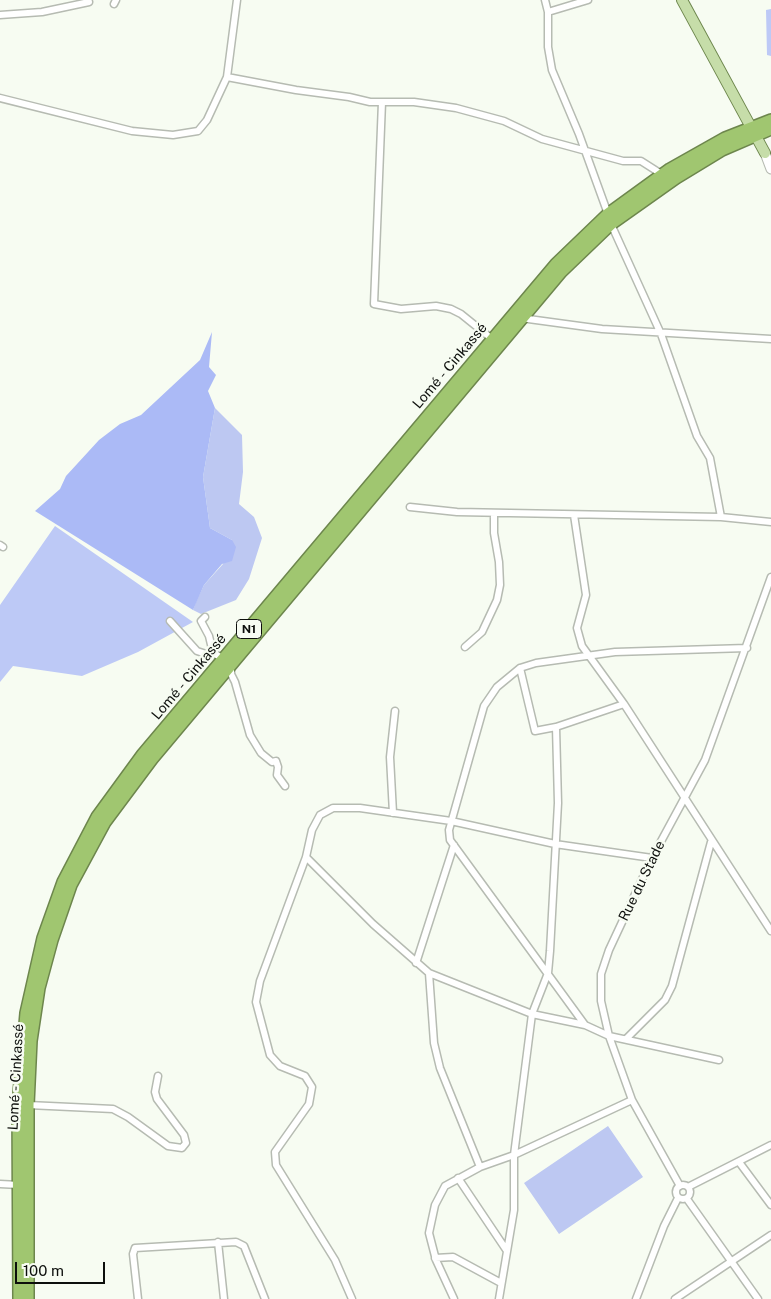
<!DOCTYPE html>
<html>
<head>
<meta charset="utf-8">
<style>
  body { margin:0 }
  #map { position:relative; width:771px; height:1299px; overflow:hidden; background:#f7fcf2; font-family:"Public Sans",sans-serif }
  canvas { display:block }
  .scale { position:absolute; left:15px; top:1262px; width:90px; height:22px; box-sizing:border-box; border:2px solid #0d0f0c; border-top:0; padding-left:6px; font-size:15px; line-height:18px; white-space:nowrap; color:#0d0f0c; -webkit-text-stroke:4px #f7fcf2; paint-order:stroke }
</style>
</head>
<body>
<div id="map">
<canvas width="771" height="1299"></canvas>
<div class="scale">100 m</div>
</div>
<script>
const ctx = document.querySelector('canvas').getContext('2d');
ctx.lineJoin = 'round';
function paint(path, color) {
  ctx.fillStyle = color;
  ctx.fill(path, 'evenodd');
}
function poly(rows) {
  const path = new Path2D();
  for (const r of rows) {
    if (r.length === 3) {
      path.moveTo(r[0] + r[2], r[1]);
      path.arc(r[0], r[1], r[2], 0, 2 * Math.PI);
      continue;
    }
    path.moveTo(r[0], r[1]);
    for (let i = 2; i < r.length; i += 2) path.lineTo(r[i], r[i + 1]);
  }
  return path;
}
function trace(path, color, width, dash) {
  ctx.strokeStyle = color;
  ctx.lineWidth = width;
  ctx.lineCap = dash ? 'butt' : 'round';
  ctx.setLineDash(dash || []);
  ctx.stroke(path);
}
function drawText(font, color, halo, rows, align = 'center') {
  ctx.font = font + ' "Public Sans",sans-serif';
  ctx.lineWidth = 5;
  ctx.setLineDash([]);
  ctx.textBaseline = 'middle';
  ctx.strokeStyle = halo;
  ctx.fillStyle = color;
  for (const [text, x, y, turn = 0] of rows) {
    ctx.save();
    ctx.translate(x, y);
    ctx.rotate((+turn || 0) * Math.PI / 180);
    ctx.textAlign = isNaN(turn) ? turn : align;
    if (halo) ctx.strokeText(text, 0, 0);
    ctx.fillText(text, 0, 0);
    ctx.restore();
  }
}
paint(poly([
  [215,408,242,435,243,472,239,504,254,517,262,538,249,579,236,600,201,614,193,610,196,602,204,585,223,564,232,540,210,528,203,477],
  [608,1126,643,1177,559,1234,524,1183]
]), '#bdc8f2');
paint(poly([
  [771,9,771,56,767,55,766,10],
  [55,526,193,622,138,652,82,676,13,666,0,682,0,605]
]), '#bdc9f6');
paint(poly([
  [212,332,209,367,216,375,208,391,215,408,203,477,210,528,232,540,236,547,232,561,222,564,204,585,193,610,35,511,60,489,66,476,99,440,120,424,141,415,200,360]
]), '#abbaf6');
const street = poly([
  [545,0,548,12,548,47,552,70,579,134,608,214],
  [114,4,116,0],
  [548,12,588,0],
  [0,15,42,12,89,2],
  [227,77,296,90,349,97,370,102,414,102,456,108,504,121,542,139,623,161,641,161,663,175],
  [0,98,132,131,173,135,198,131,207,120,227,77,237,0],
  [382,102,374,304,401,309,436,306,451,309,461,314,492,339],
  [611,224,661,334,697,436,710,458,721,517],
  [521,318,602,329,771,339],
  [410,507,457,512,721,517,771,522],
  [574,515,586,595,577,628,582,646,624,704,771,931],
  [0,545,3,547],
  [205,617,201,621,209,636,213,653,224,659],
  [170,621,197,651,209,655,213,653],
  [465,647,482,632,497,600,500,585,499,562,494,533,494,513],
  [231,665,231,674,235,682,250,735,261,753,272,762,276,761,278,767,277,775,285,786],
  [520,668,535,731,556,727],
  [393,813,390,757,395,711],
  [306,857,373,924,429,973,532,1014,585,1025],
  [416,963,454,845],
  [429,973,434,1043,440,1068,480,1167],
  [626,1039,665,1000,672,986,711,842],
  [719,1060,609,1036,585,1025,450,840,449,830,484,706,497,687,520,668,536,663,615,652,747,648],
  [28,1105,113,1109,128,1117,168,1146,182,1148,186,1143,184,1135,157,1099,155,1092,158,1076],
  [739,1162,771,1205],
  [458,1178,507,1251],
  [0,1184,19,1185],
  [683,1192,7],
  [680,1186,632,1100,609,1036,601,1001,601,974,609,950,652,858,705,760,771,577],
  [688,1187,771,1145],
  [687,1199,758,1299],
  [218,1242,224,1299],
  [435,1258,453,1257,501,1283],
  [138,1299,133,1254,135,1248,236,1242,244,1246,265,1299],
  [352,1299,335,1260,276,1165,275,1152,309,1104,312,1087,305,1076,280,1066,270,1055,256,1002,260,981,306,857,312,830,320,815,333,808,360,808,451,821,555,844,652,858],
  [454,1299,436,1260,429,1233,435,1205,445,1186,480,1167,514,1155,632,1100],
  [499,1299,514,1210,514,1155,532,1014,548,973,550,951,558,803,556,727,624,704],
  [636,1299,664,1226,678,1198],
  [675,1299,771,1235]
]);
const secondary = poly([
  [765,153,771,169]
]);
const primary = poly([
  [682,0,765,153]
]);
const highway = poly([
  [19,1299,18,1105,26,1013,43,938,63,882,97,817,143,754,556,264,608,214,670,169,725,138,771,120],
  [28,1299,28,1105,31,1041,39,988,52,940,71,885,105,822,152,759,561,272,611,224,676,178,722,150,771,129]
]);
trace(street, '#b6bbb2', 9);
trace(secondary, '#b6bbb2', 11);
trace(primary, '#6d864d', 12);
trace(highway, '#6d864d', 14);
trace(street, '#fff', 6);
trace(secondary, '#fff', 9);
trace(primary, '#c6dda9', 10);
trace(highway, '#a0c670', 11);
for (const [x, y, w] of [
  [249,629,25]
]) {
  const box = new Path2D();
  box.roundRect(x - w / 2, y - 9.5, w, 19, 4);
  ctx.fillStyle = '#f7fcf2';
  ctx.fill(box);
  trace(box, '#0d0f0c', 1);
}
drawText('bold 12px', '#0d0f0c', null, [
  ["N1",249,629]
]);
drawText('14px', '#0d0f0c', '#f7fcf2', [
  ["Lomé - Cinkassé",450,366,-50],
  ["Lomé - Cinkassé",189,677,-50],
  ["Rue du Stade",642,881,-64],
  ["Lomé - Cinkassé",16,1077,-87]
]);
</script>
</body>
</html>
